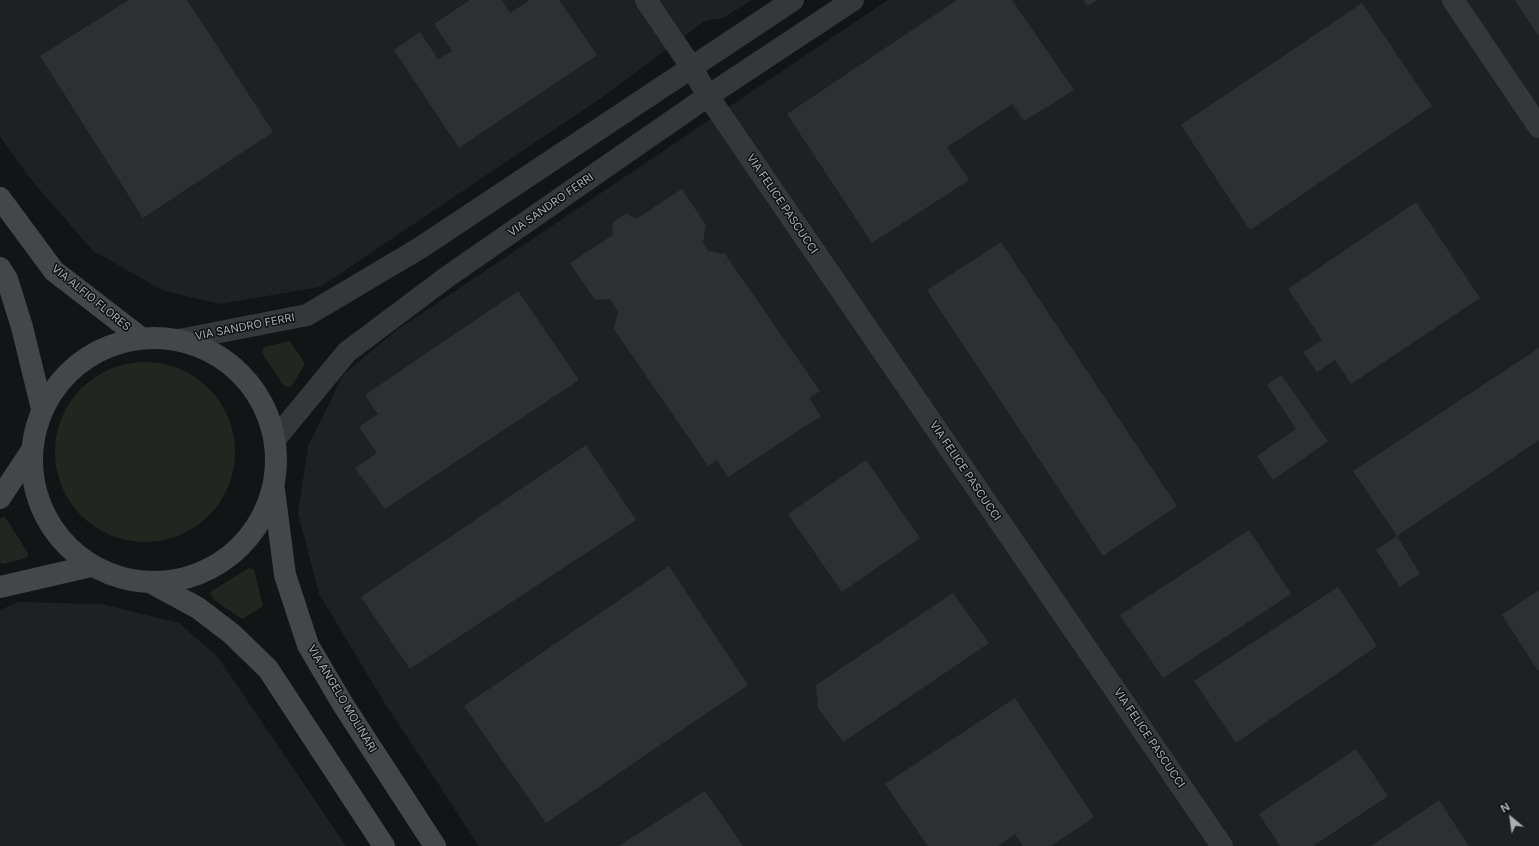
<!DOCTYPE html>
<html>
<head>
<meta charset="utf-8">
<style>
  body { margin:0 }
  #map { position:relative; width:1539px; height:846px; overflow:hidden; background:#131415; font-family:Inter,sans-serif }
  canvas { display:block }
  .north { position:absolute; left:1491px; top:798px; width:40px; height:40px; -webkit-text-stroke:3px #0e0f10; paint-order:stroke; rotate:331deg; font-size:11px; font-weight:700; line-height:16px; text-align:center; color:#a6afb5 }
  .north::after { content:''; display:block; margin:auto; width:14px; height:18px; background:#a6afb5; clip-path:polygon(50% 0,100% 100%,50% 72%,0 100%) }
</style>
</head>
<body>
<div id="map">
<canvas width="1539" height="846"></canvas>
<div class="north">N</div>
</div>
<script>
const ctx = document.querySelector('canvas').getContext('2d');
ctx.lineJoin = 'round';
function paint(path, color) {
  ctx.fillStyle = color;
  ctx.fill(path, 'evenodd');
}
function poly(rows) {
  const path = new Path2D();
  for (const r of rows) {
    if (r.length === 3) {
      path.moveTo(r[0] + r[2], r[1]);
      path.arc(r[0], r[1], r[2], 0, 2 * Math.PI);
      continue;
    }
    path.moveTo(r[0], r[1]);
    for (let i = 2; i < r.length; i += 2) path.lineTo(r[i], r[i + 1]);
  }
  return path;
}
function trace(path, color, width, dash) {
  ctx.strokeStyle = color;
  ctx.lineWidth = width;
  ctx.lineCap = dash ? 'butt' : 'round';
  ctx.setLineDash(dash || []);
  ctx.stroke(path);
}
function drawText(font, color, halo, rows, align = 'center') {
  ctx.font = font + ' Inter,sans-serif';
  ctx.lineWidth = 3;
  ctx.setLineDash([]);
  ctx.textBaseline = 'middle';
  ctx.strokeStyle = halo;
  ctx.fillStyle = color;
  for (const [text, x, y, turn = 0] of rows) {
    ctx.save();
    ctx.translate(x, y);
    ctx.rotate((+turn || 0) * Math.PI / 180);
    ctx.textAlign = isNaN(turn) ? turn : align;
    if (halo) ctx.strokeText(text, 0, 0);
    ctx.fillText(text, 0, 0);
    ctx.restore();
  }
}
paint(poly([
  [0,0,752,0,723,18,705,21,594,103,320,287,220,304,164,291,93,251,28,176,0,136],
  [888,0,1539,0,1539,846,479,846,384,702,319,594,298,513,308,446,343,375,394,332],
  [18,602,102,604,179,623,217,656,346,846,0,846,0,610]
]), '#1f2022');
paint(poly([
  [290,341,305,364,291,387,284,386,262,353,264,347],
  [145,452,90],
  [5,517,28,553,27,558,2,564,0,561,0,520,1,518],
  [249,568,254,570,263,606,242,619,213,599,210,592]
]), '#212720');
paint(poly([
  [129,0,187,0,273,132,143,218,40,56],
  [470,0,502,0,510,13,530,0,559,0,597,55,459,148,394,50,420,32,438,59,452,51,434,24],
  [957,0,1012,0,1074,90,1024,121,1012,104,947,147,969,180,872,243,787,114],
  [1084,0,1097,0,1088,6],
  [1515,0,1539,0,1539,37],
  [1362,3,1432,106,1250,230,1181,125],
  [682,189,706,225,703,242,708,251,725,254,820,391,809,398,821,416,728,477,717,460,708,466,614,329,618,312,610,299,595,300,570,263,613,235,612,224,617,219,627,214,636,219],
  [1416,202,1480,298,1351,384,1335,360,1317,372,1303,352,1322,340,1288,289],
  [1001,242,1177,506,1103,556,927,290],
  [518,291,579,380,385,509,355,468,377,453,359,427,378,414,365,395],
  [1539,348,1539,440,1397,536,1353,471],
  [1281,375,1328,441,1273,480,1257,456,1296,429,1267,385],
  [586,445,636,520,410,669,361,597],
  [866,460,920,538,842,592,788,514],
  [1249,530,1291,594,1163,678,1120,615],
  [1397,536,1420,574,1400,587,1376,550],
  [669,566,748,685,546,823,464,706],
  [1338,587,1377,646,1236,743,1194,681],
  [1539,590,1539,672,1502,615],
  [953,593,989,643,843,742,818,708,816,685],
  [1015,698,1094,817,1051,846,1023,846,1015,834,998,846,928,846,885,784],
  [1356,749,1388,796,1313,846,1280,846,1259,814],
  [705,791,743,846,619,846],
  [1439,800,1469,846,1371,846]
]), '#2e2f31');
trace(poly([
  [646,0,692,68,708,96,1222,846],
  [1453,0,1539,127],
  [179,340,307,315,420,248,793,0],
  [276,438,347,352,447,277,708,96,853,0]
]), '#35373a', 22);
trace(poly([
  [0,198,54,271,141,338],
  [0,268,7,279,22,327,42,409],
  [154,460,122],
  [274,490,285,575,308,645,342,703,435,846],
  [0,498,32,450],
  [152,583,198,608,232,634,268,669,384,846],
  [0,587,91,566]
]), '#43474a', 22);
drawText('11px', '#a6afb5', '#0e0f10', [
  ["VIA FELICE PASCUCCI",782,204,56],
  ["VIA SANDRO FERRI",551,205,-35],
  ["VIA ALFIO FLORES",91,298,39],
  ["VIA SANDRO FERRI",245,327,-11],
  ["VIA FELICE PASCUCCI",965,471,56],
  ["VIA ANGELO MOLINARI",342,699,59],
  ["VIA FELICE PASCUCCI",1149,738,56]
]);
</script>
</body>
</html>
